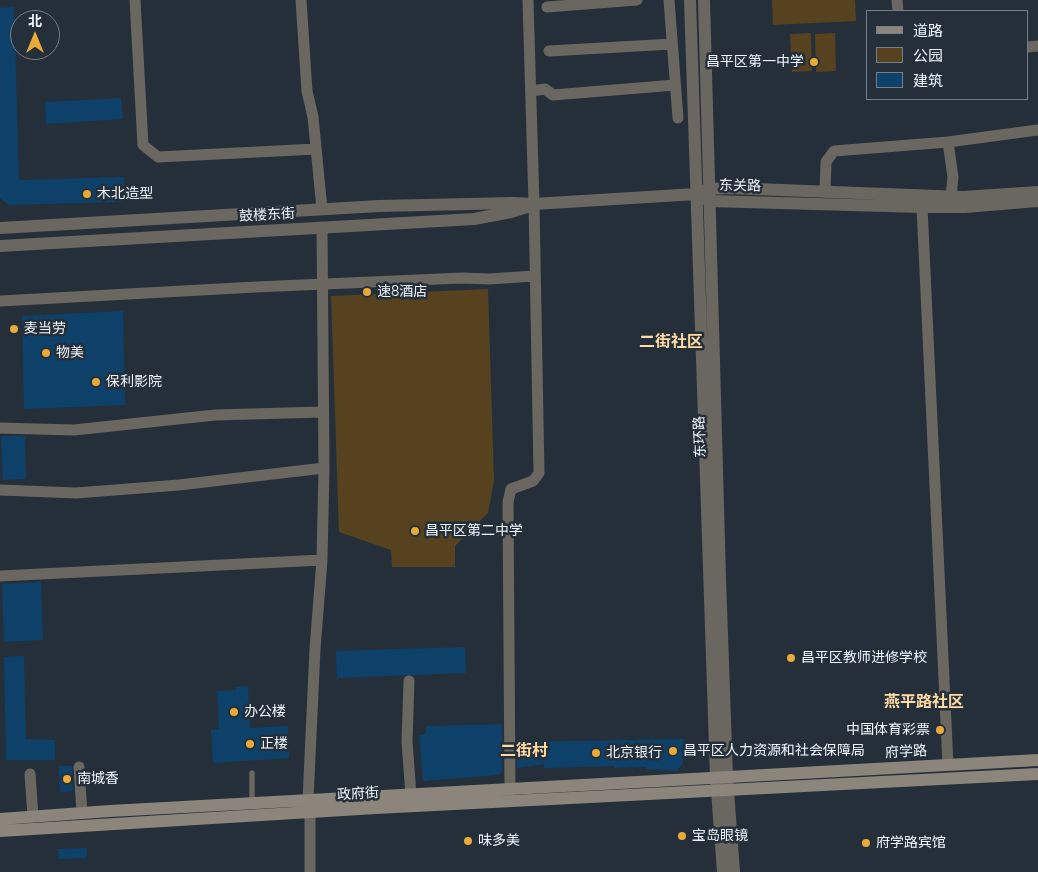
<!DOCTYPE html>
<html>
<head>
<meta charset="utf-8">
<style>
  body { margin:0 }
  #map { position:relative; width:1038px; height:872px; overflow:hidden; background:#252f3a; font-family:Raleway,"Noto Sans SC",sans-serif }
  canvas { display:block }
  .legend { position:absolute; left:866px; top:10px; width:162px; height:90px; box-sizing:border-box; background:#252f3a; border:1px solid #767f88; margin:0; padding:6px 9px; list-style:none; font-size:15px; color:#eff6fd }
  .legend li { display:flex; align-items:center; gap:10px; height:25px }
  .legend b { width:25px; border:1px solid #767f88 }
  .north { position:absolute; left:10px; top:10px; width:50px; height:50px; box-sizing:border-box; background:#252f3a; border:1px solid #767f88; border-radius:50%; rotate:0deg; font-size:14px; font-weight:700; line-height:20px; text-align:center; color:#eff6fd }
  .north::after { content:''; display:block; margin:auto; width:18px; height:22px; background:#eaaa38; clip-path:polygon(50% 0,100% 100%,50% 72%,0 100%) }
</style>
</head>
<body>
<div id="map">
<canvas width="1038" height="872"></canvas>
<ul class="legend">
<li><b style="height:6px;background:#8b857b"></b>道路</li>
<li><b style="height:14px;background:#57421f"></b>公园</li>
<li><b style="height:14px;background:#0e416a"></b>建筑</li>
</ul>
<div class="north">北</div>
</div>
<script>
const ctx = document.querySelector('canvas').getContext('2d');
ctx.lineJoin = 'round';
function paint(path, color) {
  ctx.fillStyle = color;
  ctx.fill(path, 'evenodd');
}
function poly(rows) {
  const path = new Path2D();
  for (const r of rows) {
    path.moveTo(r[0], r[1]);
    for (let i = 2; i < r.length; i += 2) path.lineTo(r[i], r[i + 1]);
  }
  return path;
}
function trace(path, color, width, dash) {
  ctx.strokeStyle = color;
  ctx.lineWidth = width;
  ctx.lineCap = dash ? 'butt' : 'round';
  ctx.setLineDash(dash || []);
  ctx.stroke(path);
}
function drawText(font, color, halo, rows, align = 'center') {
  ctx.font = font + ' Raleway,"Noto Sans SC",sans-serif';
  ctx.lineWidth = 5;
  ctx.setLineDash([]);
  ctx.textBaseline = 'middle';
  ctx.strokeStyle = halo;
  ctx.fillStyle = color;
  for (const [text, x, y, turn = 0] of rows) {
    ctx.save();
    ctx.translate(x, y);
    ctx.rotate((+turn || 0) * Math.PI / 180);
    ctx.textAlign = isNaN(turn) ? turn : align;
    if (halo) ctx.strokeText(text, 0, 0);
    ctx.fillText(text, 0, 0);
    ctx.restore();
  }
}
paint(poly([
  [772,0,855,0,856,21,773,25],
  [811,33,812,71,792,72,790,34],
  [835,33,836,71,816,72,815,34],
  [488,289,494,480,488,513,455,546,455,567,392,567,391,550,339,532,331,296]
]), '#57421f');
paint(poly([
  [14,7,19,180,124,177,124,202,9,205,0,198,0,8],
  [121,98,123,119,46,124,45,102],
  [123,311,125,405,24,409,22,316],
  [1,436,25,436,26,479,3,480],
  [41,582,43,640,4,642,2,584],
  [465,647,466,673,337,678,336,651],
  [24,656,26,739,55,740,55,760,6,760,4,657],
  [248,686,250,728,288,726,289,758,213,763,211,730,219,729,217,691,236,690,236,687],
  [502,724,502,772,499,775,423,781,419,735,426,734,426,726],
  [684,739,683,763,677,771,646,769,646,767,614,768,614,766,544,768,544,764,517,768,517,742],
  [59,766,72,766,73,791,60,792],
  [87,848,87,858,59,859,58,849]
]), '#0e416a');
trace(poly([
  [252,773,252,804]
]), '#6a6660', 5.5);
trace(poly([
  [135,0,143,145,158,157,316,149],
  [301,0,307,91,313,117,322,209],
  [669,0,678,118],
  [897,0,898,11],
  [547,7,637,0],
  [1027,47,1038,46],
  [549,51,672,44],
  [531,91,545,89,553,95,675,85],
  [948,142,953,177,951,197],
  [825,192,826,162,834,151,948,142,1038,130],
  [922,207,948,765],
  [0,301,256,287,462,278,489,279,534,276],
  [0,428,74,430,215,415,322,412],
  [0,490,76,493,179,485,324,468],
  [0,576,322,560],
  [409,681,407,742,411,795],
  [79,767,82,813],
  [30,774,33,816],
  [510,790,508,502,511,489,533,481,539,473,534,204,528,0],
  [308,800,315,649,322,560,324,468,322,227],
  [310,812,310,872]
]), '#6a6660', 11);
trace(poly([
  [690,0,716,777,723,872],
  [704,0,720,578,727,777,734,872],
  [703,198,709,201,922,207,965,207,1038,201],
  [0,228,379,206,513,203,534,204,696,194,708,189,729,188,963,197,1038,192],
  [0,246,474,219,511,212,530,206]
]), '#6a6660', 12);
trace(poly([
  [0,819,110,811,1038,760],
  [0,831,376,808,1038,774]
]), '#8b857b', 12);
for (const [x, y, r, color] of [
  [814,62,5,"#eaaa38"],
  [87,194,5,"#eaaa38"],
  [367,292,5,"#eaaa38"],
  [14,329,5,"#eaaa38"],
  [46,353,5,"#eaaa38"],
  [96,382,5,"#eaaa38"],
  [415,531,5,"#eaaa38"],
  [791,658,5,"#eaaa38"],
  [234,712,5,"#eaaa38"],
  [940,730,5,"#eaaa38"],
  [250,744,5,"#eaaa38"],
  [673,751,5,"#eaaa38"],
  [596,753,5,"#eaaa38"],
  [67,779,5,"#eaaa38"],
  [682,836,5,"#eaaa38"],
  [468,841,5,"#eaaa38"],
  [866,843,5,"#eaaa38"]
]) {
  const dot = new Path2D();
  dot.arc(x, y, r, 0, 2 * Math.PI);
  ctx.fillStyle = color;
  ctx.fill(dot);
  trace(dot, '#252f3a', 2);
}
drawText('14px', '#eff6fd', '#252f3a', [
  ["昌平区第一中学",804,62,"right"],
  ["木北造型",97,194],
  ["速8酒店",377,292],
  ["麦当劳",24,329],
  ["物美",56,353],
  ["保利影院",106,382],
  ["昌平区第二中学",425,531],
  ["昌平区教师进修学校",801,658],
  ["办公楼",244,712],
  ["中国体育彩票",930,730,"right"],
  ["正楼",260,744],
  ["昌平区人力资源和社会保障局",683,751],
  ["北京银行",606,753],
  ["南城香",77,779],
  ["宝岛眼镜",692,836],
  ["味多美",478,841],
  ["府学路宾馆",876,843]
], 'left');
drawText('14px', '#eff6fd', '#252f3a', [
  ["东关路",740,186,1],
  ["鼓楼东街",267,215,-3],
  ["东环路",700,437,-92],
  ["府学路",906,752,-3],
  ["政府街",358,794,-3]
]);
drawText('bold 16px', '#fedaa4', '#252f3a', [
  ["二街社区",671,342],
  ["燕平路社区",924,702],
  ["二街村",524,751]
]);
</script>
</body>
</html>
